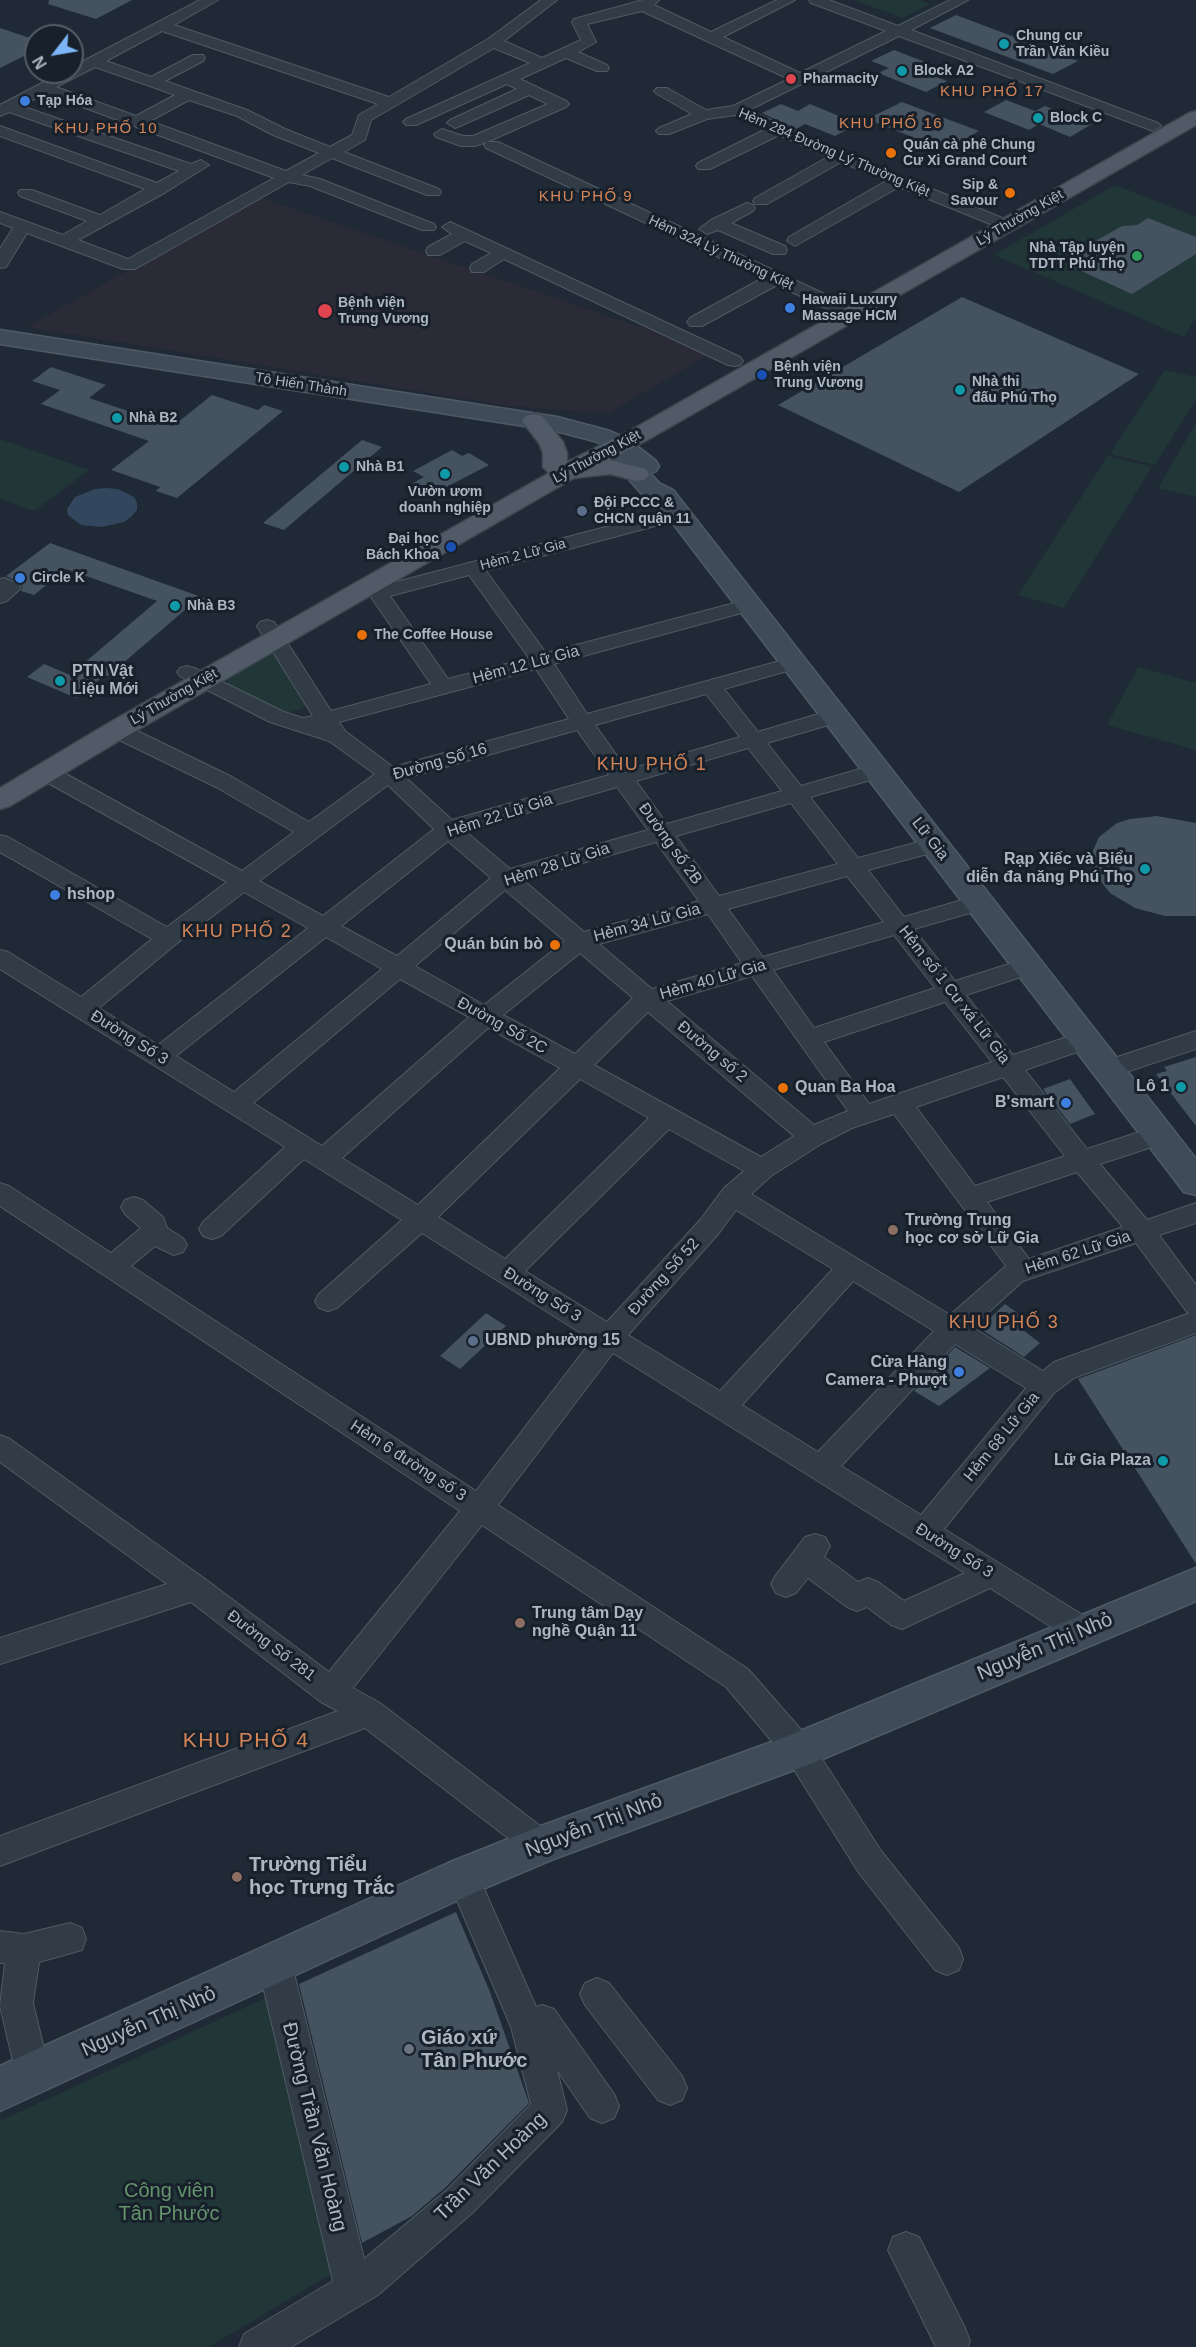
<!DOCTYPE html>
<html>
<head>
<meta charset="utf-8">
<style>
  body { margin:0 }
  #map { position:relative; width:1196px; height:2347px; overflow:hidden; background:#1f2a36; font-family:Arial,sans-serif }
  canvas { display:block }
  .north { position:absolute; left:24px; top:24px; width:60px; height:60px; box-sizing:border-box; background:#18212b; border:2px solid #535d68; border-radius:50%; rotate:239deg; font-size:16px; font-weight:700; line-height:24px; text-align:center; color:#acb7c3 }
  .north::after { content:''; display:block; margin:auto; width:21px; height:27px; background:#7db5f8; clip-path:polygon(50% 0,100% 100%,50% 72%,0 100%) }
</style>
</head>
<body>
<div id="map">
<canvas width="1196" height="2347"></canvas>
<div class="north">N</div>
</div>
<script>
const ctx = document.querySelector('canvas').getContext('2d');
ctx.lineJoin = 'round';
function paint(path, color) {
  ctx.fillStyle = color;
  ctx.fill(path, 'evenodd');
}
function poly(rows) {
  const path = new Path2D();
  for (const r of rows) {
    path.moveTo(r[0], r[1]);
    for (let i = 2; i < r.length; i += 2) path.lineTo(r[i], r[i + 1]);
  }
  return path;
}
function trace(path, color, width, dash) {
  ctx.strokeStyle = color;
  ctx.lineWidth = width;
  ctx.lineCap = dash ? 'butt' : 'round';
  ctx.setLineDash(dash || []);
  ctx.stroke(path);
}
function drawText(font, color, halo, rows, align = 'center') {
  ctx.font = font + ' Arial,sans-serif';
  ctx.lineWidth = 6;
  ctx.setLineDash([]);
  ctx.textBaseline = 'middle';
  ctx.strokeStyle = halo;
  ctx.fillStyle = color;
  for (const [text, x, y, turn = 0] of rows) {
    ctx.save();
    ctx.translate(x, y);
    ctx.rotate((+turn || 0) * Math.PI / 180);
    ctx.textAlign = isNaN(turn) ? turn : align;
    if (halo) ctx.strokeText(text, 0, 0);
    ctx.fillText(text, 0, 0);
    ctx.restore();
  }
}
paint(poly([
  [259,197,640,327,646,324,712,353,610,412,585,412,510,406,27,327]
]), '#2b2a37');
paint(poly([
  [854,0,919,0,930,4,903,18],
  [1115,185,1196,217,1196,317,1184,337,994,255],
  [1165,370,1196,377,1196,399,1155,465,1110,454],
  [1196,423,1196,497,1158,488],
  [0,439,89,470,34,511,0,499],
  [1108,456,1152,467,1064,608,1018,595],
  [270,654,276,655,306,703,302,709,286,713,227,684,229,676],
  [1138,667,1196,683,1196,750,1107,725],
  [274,1994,336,2271,209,2347,0,2347,0,2121]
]), '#213637');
paint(poly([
  [106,488,118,489,134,497,137,503,137,510,132,516,124,522,102,527,81,525,68,515,67,509,75,497,95,489]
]), '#32475d');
paint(poly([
  [49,0,132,0,96,19,48,4],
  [956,15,1078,61,1053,74,930,28],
  [0,28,36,40,36,50,0,68],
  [894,50,928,63,916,69,947,81,926,92,878,73,889,68,871,61],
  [1006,100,1035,111,1045,106,1092,124,1070,137,1039,124,1029,130,984,112],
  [902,102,979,131,945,150,867,119],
  [781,104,798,111,810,104,858,124,835,136,805,124,796,129,762,113],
  [1148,218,1196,237,1196,254,1132,294,1068,265,1081,258,1078,251,1122,226,1137,225],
  [962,297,1139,374,959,492,778,405],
  [51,367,106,385,89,398,173,426,212,395,258,410,264,405,283,411,177,498,156,491,160,487,111,470,149,441,41,404,60,390,32,381],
  [362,440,382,447,284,530,263,523],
  [452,450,462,456,469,453,489,465,431,495,411,484,424,477,413,471],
  [50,543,207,599,192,613,185,610,108,676,105,675,76,698,27,677,44,664,70,675,157,601,66,569,34,595,21,591,23,588,20,583,6,576],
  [1157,816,1196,823,1196,916,1165,916,1135,908,1110,893,1095,874,1091,855,1099,837,1117,823,1130,819],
  [1196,1057,1196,1126,1156,1074,1167,1071,1164,1067],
  [1070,1079,1095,1114,1070,1124,1043,1089],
  [1005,1304,1030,1322,1023,1330,1040,1343,1024,1357,979,1328],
  [486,1313,506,1326,460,1369,440,1356],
  [1196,1335,1196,1564,1078,1379],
  [955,1347,990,1368,939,1406,914,1391],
  [456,1912,490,1992,529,2103,446,2187,412,2216,362,2243,299,1984]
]), '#455260');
const street = poly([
  [200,0,218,0,174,25,389,97,488,39,541,0,557,0,504,41,542,58,581,40,572,22,574,19,643,0,659,0,654,5,711,32,777,0,795,0,723,37,800,73,886,31,811,3,809,0,829,0,898,26,950,0,968,0,911,30,1158,123,1161,126,1153,131,1148,129,899,36,749,110,833,148,1012,222,1014,225,1012,228,1000,228,899,187,795,246,787,241,789,237,886,181,841,162,767,204,755,204,753,201,755,198,828,157,779,135,710,169,698,169,696,166,698,163,766,129,735,115,707,119,669,134,659,134,656,131,659,128,692,114,657,94,654,91,657,88,667,88,706,110,733,106,789,79,642,11,587,24,596,42,578,52,607,65,609,68,607,71,597,71,566,58,520,79,566,101,569,104,566,107,487,142,498,142,859,310,862,314,859,318,847,318,777,285,702,326,690,326,687,322,690,318,763,278,486,148,484,145,486,142,475,146,461,146,436,137,434,134,442,129,463,136,473,136,548,104,529,95,460,126,455,128,447,123,450,120,517,89,507,84,416,125,406,125,403,122,406,119,530,63,494,48,371,120,365,140,344,152,439,189,441,192,439,195,427,195,332,158,302,175,320,179,434,224,436,227,434,230,422,230,310,186,289,182,135,269,123,269,27,233,6,267,0,268,0,249,13,228,0,223,0,212,63,235,87,221,20,196,18,193,20,190,32,190,100,215,145,189,0,136,0,126,157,183,179,171,9,112,0,116,0,105,63,72,72,72,72,67,200,0],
  [162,31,378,104,359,115,352,135,330,147,285,129,247,110,165,81,203,61,205,58,203,55,193,55,151,77,106,61,162,31],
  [95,67,147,85,175,95,136,116,56,87,95,67],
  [45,93,274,178,128,259,78,240,166,192,209,165,201,160,191,164,21,106,45,93],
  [189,100,237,116,273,135,319,153,286,171,150,121,189,100],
  [747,203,753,205,755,208,753,211,731,223,785,246,787,250,785,254,773,254,718,230,707,234,699,229,711,220,747,203],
  [450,222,740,357,743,361,740,365,734,366,728,365,504,259,484,272,472,272,470,268,472,264,491,253,465,241,440,255,428,255,426,251,428,247,452,234,442,227,450,222],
  [678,508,685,510,688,514,685,518,486,571,546,653,742,601,756,601,759,605,756,609,554,664,587,714,787,659,794,657,801,659,804,663,801,667,724,689,758,732,835,709,842,711,846,716,842,721,767,743,801,786,877,764,885,766,888,771,885,776,810,797,858,858,934,838,942,840,945,845,942,850,868,870,904,917,979,895,987,898,990,903,987,908,914,929,955,981,1028,958,1036,960,1040,966,1036,972,966,995,1013,1055,1085,1031,1094,1034,1097,1040,1094,1046,1025,1070,1087,1149,1158,1126,1167,1128,1171,1135,1167,1142,1100,1164,1147,1220,1196,1203,1196,1223,1159,1235,1196,1285,1196,1333,1074,1378,1054,1393,944,1529,1094,1622,1098,1631,1094,1640,1083,1644,1072,1640,990,1588,902,1629,891,1625,867,1607,857,1611,847,1607,808,1578,796,1593,786,1597,776,1593,771,1584,776,1575,805,1537,815,1534,825,1537,830,1546,824,1557,858,1582,868,1578,878,1582,904,1601,965,1573,613,1353,498,1505,748,1669,810,1740,881,1851,959,1948,963,1959,959,1970,947,1975,935,1970,859,1873,788,1760,726,1687,482,1525,353,1688,380,1703,552,1835,557,1845,552,1855,541,1860,530,1855,365,1728,0,1866,0,1836,338,1711,321,1702,191,1602,0,1664,0,1638,167,1584,0,1462,0,1435,10,1439,205,1579,329,1672,460,1511,0,1206,0,1183,9,1186,111,1253,141,1228,125,1214,121,1207,125,1200,134,1197,143,1200,163,1217,167,1228,183,1238,187,1245,183,1252,174,1255,155,1246,131,1266,476,1491,592,1340,422,1233,337,1308,328,1311,319,1308,315,1301,319,1294,402,1220,304,1159,221,1236,212,1239,203,1236,199,1229,203,1222,285,1147,0,969,0,950,8,952,81,997,152,939,0,852,0,835,8,837,167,927,227,882,39,778,36,773,39,768,47,766,55,768,242,871,294,832,216,787,109,735,106,730,109,725,117,723,125,725,232,777,309,822,375,774,329,741,270,722,180,676,177,672,180,668,187,666,194,668,284,712,303,718,313,716,257,626,260,622,267,620,274,622,331,711,431,684,371,597,359,587,362,583,369,581,381,586,678,508],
  [469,575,529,658,448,679,390,596,469,575],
  [536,669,569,719,393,767,345,731,339,722,536,669],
  [706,694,740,737,627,770,595,725,706,694],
  [577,730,609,775,452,820,406,778,577,730],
  [748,748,782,791,667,824,636,781,748,748],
  [388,785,434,829,323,916,259,881,388,785],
  [617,787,648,830,510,869,465,831,617,787],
  [791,803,838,864,719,896,676,836,791,803],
  [448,841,491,878,397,956,341,926,448,841],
  [656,842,699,901,584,932,523,880,656,842],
  [847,876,884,922,763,957,728,909,847,876],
  [505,890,565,941,484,1005,415,966,505,890],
  [244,892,308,928,158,1045,99,1008,176,944,244,892],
  [708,914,742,963,652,989,599,944,708,914],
  [894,935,935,988,814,1028,773,970,894,935],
  [326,937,382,969,234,1092,176,1056,326,937],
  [580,953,633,998,575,1054,503,1015,580,953],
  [752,976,848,1111,814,1125,667,1001,752,976],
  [400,979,469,1017,322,1146,253,1103,400,979],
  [945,1002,992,1062,869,1104,824,1042,945,1002],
  [648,1012,794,1136,761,1157,594,1065,648,1012],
  [488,1028,560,1068,418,1205,342,1158,488,1028],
  [1003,1077,1065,1156,975,1186,916,1107,1003,1077],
  [580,1079,649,1118,505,1259,438,1217,580,1079],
  [894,1114,1006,1266,950,1315,751,1194,771,1176,821,1144,852,1128,894,1114],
  [669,1129,744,1171,724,1188,701,1219,607,1322,525,1271,669,1129],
  [1077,1172,1123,1227,1029,1259,987,1202,1077,1172],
  [736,1210,833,1269,720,1391,628,1335,719,1233,736,1210],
  [1136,1243,1187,1312,1190,1313,1054,1362,1043,1371,972,1327,1023,1281,1136,1243],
  [853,1281,934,1331,818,1452,742,1405,853,1281],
  [955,1344,1026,1388,921,1515,841,1466,955,1344],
  [4,578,18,584,21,588,7,601,0,603,0,579,4,578],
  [1196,1031,1196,1049,1108,1078,1099,1075,1096,1069,1099,1063,1196,1031],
  [463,1862,474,1866,536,2007,542,2005,554,2009,614,2094,619,2106,614,2118,602,2123,590,2118,557,2070,567,2110,562,2122,472,2213,378,2295,291,2347,239,2347,244,2334,333,2281,258,1965,263,1954,275,1949,287,1954,292,1965,364,2259,448,2189,531,2104,511,2027,447,1877,452,1866,463,1862],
  [70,1923,82,1928,86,1939,82,1950,39,1962,33,2003,50,2074,45,2086,33,2091,21,2086,16,2074,0,2006,5,1963,0,1963,0,1931,24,1934,70,1923],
  [597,1978,609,1983,682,2076,687,2088,682,2100,670,2105,658,2100,585,2005,580,1994,585,1983,597,1978],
  [906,2232,919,2237,965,2328,970,2341,968,2347,936,2347,888,2250,893,2237,906,2232]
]);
const secondary = poly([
  [0,330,557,417,610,431,628,439,656,461,659,466,656,471,650,473,659,483,673,490,1196,1159,1196,1195,1184,1192,655,500,641,493,617,466,614,461,618,454,612,449,594,441,556,431,0,344,0,330],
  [1196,1568,1196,1601,813,1763,551,1860,478,1891,0,2111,0,2066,448,1863,541,1826,788,1736,1196,1568]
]);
const primary = poly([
  [1196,111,1196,125,649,439,609,460,646,469,649,474,646,479,637,481,610,474,574,478,127,736,10,806,0,809,0,788,107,724,549,473,543,467,543,453,539,443,522,421,526,416,534,414,542,416,563,442,567,453,567,462,633,429,1189,113,1196,111]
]);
trace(street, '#505a64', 2);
trace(secondary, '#505a64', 3);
trace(primary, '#3c4550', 3);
paint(street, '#323c46');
paint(secondary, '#404b59');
paint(primary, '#505b67');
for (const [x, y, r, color] of [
  [1004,44,6,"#0f9aa8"],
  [902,71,6,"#0f9aa8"],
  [791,79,6,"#e0444e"],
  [25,101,6,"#3f7fe0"],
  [1038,118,6,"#0f9aa8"],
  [891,153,6,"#e8710a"],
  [1010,193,6,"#e8710a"],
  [1137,256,6,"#2e9e5b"],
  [790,308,6,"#3f7fe0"],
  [325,311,8,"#e0444e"],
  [762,375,6,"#1a4fb4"],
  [960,390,6,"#0f9aa8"],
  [117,418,6,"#0f9aa8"],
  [344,467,6,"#0f9aa8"],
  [445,474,6,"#0f9aa8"],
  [582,511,6,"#5c6f8a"],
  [451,547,6,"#1a4fb4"],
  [20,578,6,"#3f7fe0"],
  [175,606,6,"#0f9aa8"],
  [362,635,6,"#e8710a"],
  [60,681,6,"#0f9aa8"],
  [1145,869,6,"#0f9aa8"],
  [55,895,6,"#3f7fe0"],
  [555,945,6,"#e8710a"],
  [1181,1087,6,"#0f9aa8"],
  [783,1088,6,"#e8710a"],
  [1066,1103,6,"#3f7fe0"],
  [893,1230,6,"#8d6e63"],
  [473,1341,6,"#5c6f8a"],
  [959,1372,6,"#3f7fe0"],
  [1163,1461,6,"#0f9aa8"],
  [520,1623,6,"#8d6e63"],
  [237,1877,6,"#8d6e63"],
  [409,2049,6,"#6b7280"]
]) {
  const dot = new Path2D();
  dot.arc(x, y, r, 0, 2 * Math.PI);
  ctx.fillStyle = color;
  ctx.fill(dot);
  trace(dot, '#18212b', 2);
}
drawText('bold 14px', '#acb7c3', '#18212b', [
  ["Chung cư",1016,36],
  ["Trần Văn Kiều",1016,52],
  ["Block A2",914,71],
  ["Pharmacity",803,79],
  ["Tạp Hóa",37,101],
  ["Block C",1050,118],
  ["Quán cà phê Chung",903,145],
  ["Cư Xi Grand Court",903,161],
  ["Sip &",998,185,"right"],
  ["Savour",998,201,"right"],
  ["Nhà Tập luyện",1125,248,"right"],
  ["TDTT Phú Thọ",1125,264,"right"],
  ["Hawaii Luxury",802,300],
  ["Massage HCM",802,316],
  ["Bệnh viện",338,303],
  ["Trưng Vương",338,319],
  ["Bệnh viện",774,367],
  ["Trung Vương",774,383],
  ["Nhà thi",972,382],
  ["đấu Phú Thọ",972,398],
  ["Nhà B2",129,418],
  ["Nhà B1",356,467],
  ["Vườn ươm",445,492,"center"],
  ["doanh nghiệp",445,508,"center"],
  ["Đội PCCC &",594,503],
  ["CHCN quận 11",594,519],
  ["Đại học",439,539,"right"],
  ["Bách Khoa",439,555,"right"],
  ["Circle K",32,578],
  ["Nhà B3",187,606],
  ["The Coffee House",374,635]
], 'left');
drawText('14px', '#acb7c3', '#18212b', [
  ["Hẻm 284 Đường Lý Thường Kiệt",834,153,23],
  ["Lý Thường Kiệt",1020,218,-30],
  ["Hẻm 324 Lý Thường Kiệt",721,253,25],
  ["Tô Hiến Thành",301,385,9],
  ["Lý Thường Kiệt",597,457,-28],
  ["Hẻm 2 Lữ Gia",523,555,-15],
  ["Lý Thường Kiệt",174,697,-30]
]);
ctx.letterSpacing = '1.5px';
drawText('15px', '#d38558', '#18212b', [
  ["KHU PHỐ 17",992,92],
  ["KHU PHỐ 16",891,124],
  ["KHU PHỐ 10",106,129],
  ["KHU PHỐ 9",586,197]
]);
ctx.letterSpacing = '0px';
drawText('16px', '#acb7c3', '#18212b', [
  ["Hẻm 12 Lữ Gia",526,665,-15],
  ["Đường Số 16",440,762,-16],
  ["Hẻm 22 Lữ Gia",500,816,-18],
  ["Lữ Gia",930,839,52],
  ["Đường số 2B",670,844,54],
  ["Hẻm 28 Lữ Gia",557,865,-18],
  ["Hẻm 34 Lữ Gia",647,923,-15],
  ["Hẻm 40 Lữ Gia",713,980,-16],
  ["Hẻm số 1 Cư xá Lữ Gia",954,995,52],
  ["Đường Số 2C",502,1026,29],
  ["Đường Số 3",129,1038,32],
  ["Đường số 2",712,1052,40],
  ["Hẻm 62 Lữ Gia",1078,1253,-18],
  ["Đường Số 52",664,1277,-48],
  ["Đường Số 3",542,1295,32],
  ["Hẻm 68 Lữ Gia",1002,1437,-51],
  ["Hẻm 6 đường số 3",408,1461,33],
  ["Đường Số 3",954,1551,32],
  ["Đường Số 281",271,1646,37]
]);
drawText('bold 16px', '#acb7c3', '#18212b', [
  ["PTN Vật",72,672],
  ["Liệu Mới",72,690],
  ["Rạp Xiếc và Biểu",1133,860,"right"],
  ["diễn đa năng Phú Thọ",1133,878,"right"],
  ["hshop",67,895],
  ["Quán bún bò",543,945,"right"],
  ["Lô 1",1169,1087,"right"],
  ["Quan Ba Hoa",795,1088],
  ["B'smart",1054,1103,"right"],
  ["Trường Trung",905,1221],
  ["học cơ sở Lữ Gia",905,1239],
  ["UBND phường 15",485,1341],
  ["Cửa Hàng",947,1363,"right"],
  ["Camera - Phượt",947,1381,"right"],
  ["Lữ Gia Plaza",1151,1461,"right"],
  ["Trung tâm Dạy",532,1614],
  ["nghề Quận 11",532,1632]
], 'left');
ctx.letterSpacing = '1.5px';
drawText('18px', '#d38558', '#18212b', [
  ["KHU PHỐ 1",652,765],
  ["KHU PHỐ 2",237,932],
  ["KHU PHỐ 3",1004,1323]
]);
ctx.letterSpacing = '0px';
drawText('20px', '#acb7c3', '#18212b', [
  ["Nguyễn Thị Nhỏ",1045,1647,-23],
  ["Nguyễn Thị Nhỏ",594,1826,-21],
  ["Nguyễn Thị Nhỏ",149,2022,-24],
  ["Đường Trần Văn Hoàng",314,2127,76],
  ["Trần Văn Hoàng",491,2167,-44]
]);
drawText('bold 20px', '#acb7c3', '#18212b', [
  ["Trường Tiểu",249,1865],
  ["học Trưng Trắc",249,1888],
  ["Giáo xứ",421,2038],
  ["Tân Phước",421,2061]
], 'left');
drawText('20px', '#64936c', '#18212b', [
  ["Công viên",169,2191],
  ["Tân Phước",169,2214]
]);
ctx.letterSpacing = '1.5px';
drawText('21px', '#d38558', '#18212b', [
  ["KHU PHỐ 4",246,1741]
]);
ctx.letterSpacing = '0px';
</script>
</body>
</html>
